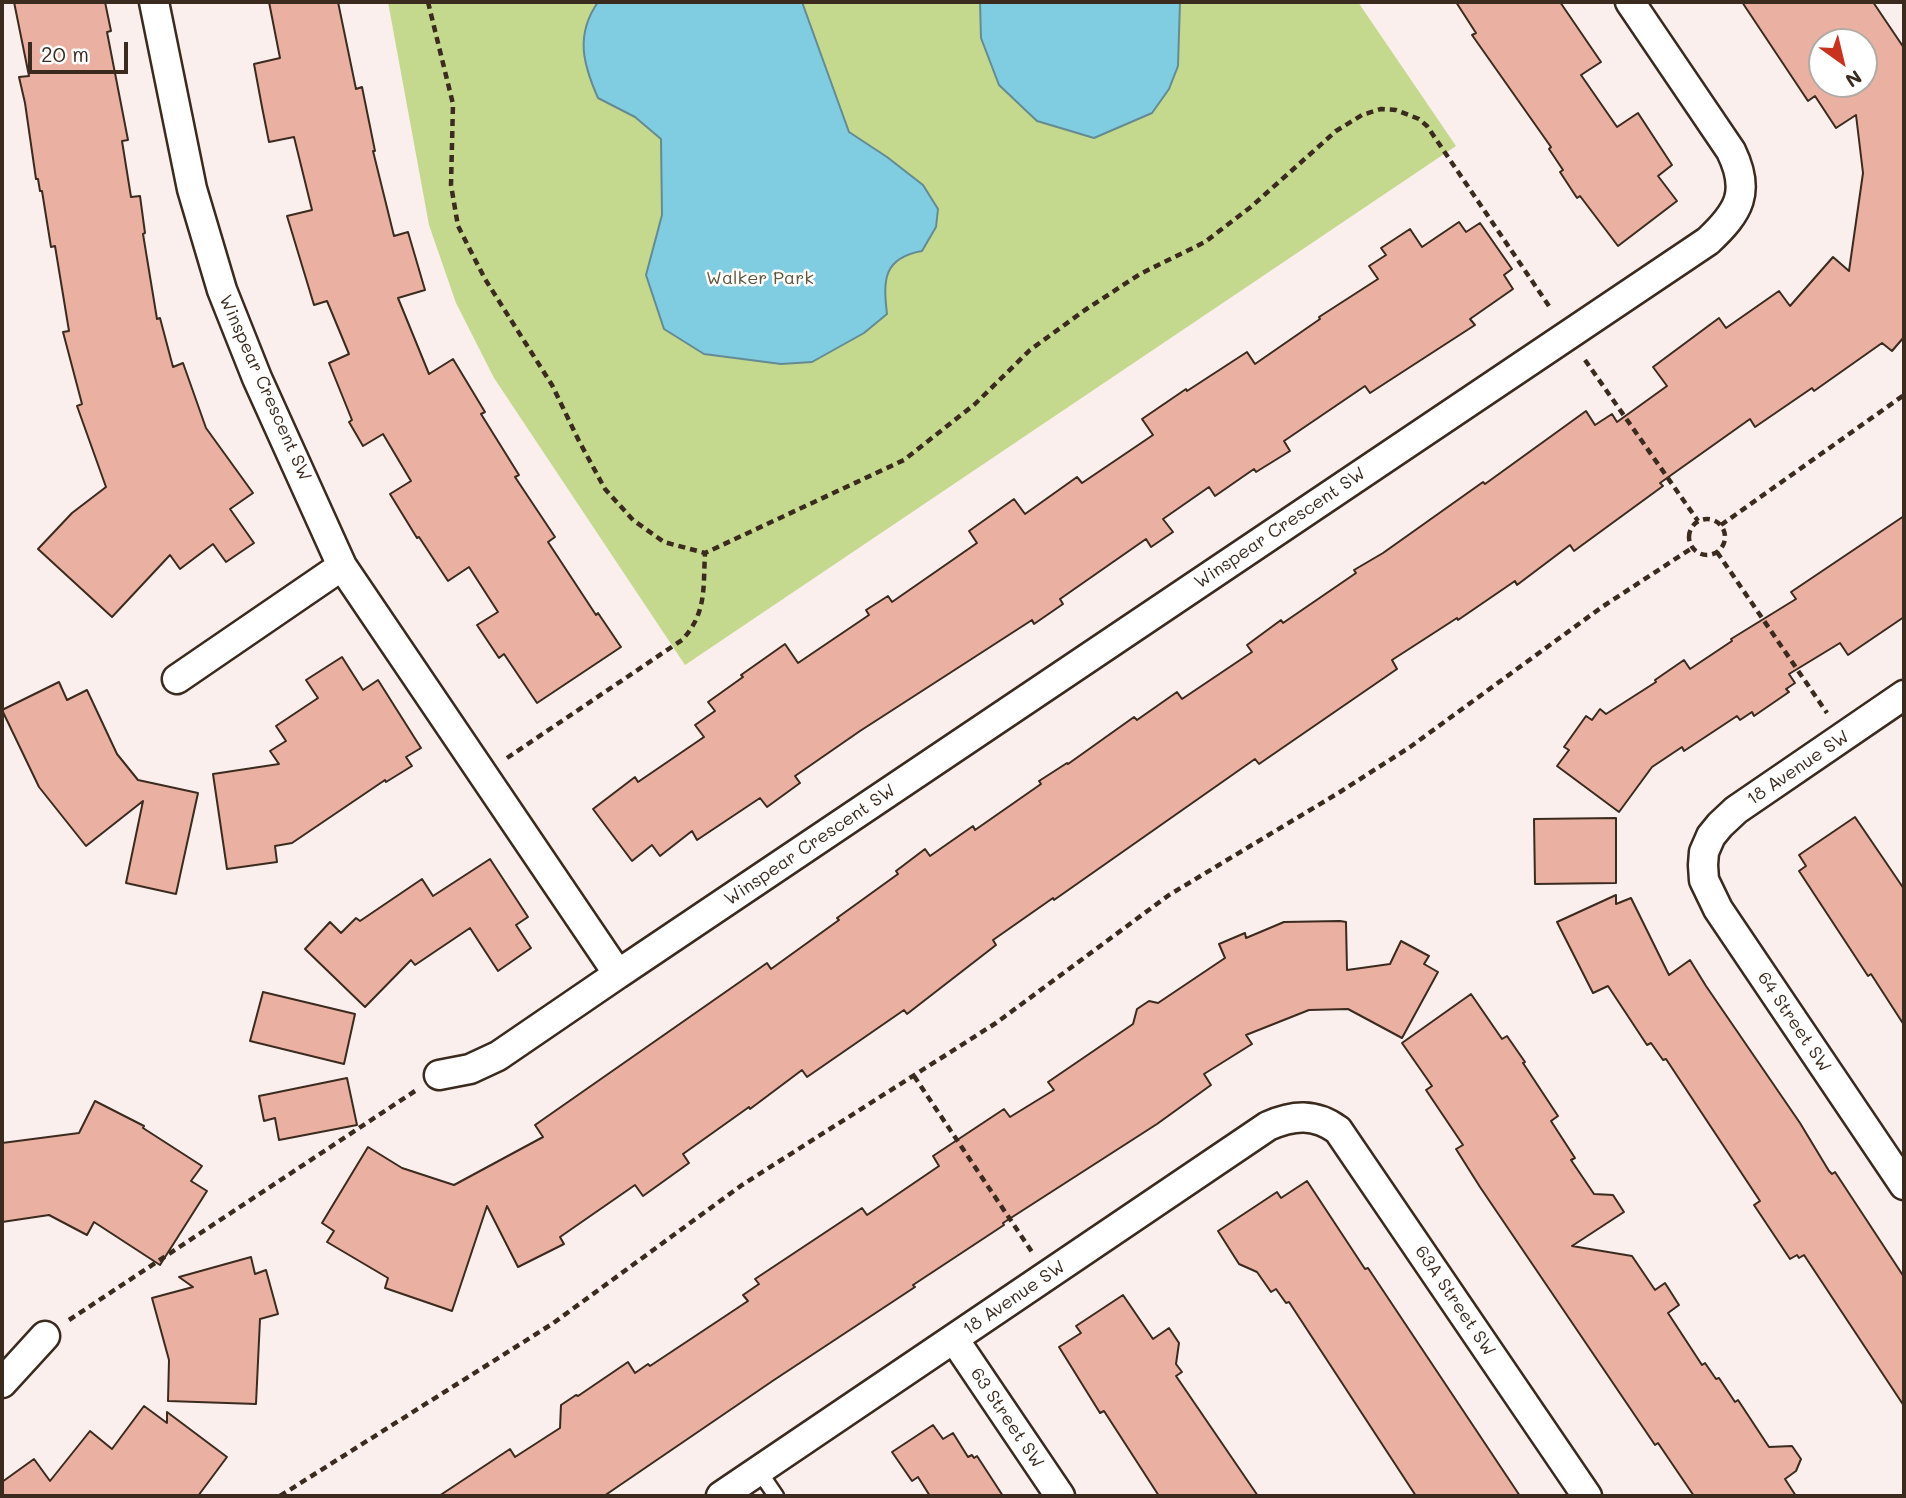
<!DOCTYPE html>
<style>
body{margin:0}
#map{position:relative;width:1906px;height:1498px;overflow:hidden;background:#fbefed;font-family:Mali,sans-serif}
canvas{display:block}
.frame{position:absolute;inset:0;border:4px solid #3b2a1e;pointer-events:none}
.north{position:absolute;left:1808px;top:28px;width:70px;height:70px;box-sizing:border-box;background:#fff;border:2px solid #b1aaa5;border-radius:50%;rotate:146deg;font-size:19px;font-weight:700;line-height:28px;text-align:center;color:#3b2a1e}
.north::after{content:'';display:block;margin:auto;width:24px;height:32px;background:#c8321e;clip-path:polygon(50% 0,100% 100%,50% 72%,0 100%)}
.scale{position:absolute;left:28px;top:42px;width:100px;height:32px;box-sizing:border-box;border:4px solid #3b2a1e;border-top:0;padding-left:9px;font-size:21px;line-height:24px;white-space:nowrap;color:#3b2a1e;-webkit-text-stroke:5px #fff;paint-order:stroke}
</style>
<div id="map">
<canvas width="1906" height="1498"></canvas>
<div class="frame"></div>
<div class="north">N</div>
<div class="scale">20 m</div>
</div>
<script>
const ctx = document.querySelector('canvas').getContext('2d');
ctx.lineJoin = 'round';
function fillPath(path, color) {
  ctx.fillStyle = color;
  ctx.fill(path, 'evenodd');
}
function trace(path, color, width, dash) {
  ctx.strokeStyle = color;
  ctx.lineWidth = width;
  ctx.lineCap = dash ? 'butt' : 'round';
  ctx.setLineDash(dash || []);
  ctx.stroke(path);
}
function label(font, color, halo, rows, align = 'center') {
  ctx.font = font + ' Mali,sans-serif';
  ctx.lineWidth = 5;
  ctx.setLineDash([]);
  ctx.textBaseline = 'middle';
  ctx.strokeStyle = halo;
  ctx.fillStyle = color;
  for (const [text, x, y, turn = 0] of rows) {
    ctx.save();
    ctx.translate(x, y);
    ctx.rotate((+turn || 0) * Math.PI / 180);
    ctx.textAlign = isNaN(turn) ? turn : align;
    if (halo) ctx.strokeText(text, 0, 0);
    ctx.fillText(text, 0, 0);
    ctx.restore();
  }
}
const green = new Path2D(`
 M388 2H1358L1456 146 685 665 494 378 456 303 429 225Z`);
const water = new Path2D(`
 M598 2H802L849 132 887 157 923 185 938 209 936 227 922 251C883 258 883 280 887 314L864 333 812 362 781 364 704 354 664 329 646 275 662 215 661 139 635 117 598 98C583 64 575 35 598 2Z
 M980 2H1180L1178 66 1169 89 1152 113 1094 138 1037 121 999 85 981 38Z`);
const building = new Path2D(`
 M14 2H105L111 31 107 32 128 140 122 141 131 197 140 196 145 233 143 234 157 319 160 318 173 367 183 363 206 428 253 493 230 509 254 543 226 562 213 544 180 569 170 555 112 617 38 549 72 513 106 487 77 406 82 404 63 332 69 331 55 246 51 247 42 191H40L38 179H36L25 103 19 77 29 76Z
 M269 2H338L356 89 362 87 375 151H373L394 236 408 232 425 290 398 298 429 374 453 359 485 412 481 414 519 475 515 477 555 537 548 542 596 615 598 613 621 647 537 703 504 654 499 658 477 625 498 612 469 567 448 581 419 537 417 538 390 494 411 481 383 434 363 446 349 422 352 420 329 363 349 354 327 301 314 305 287 216 312 210 294 137 269 142 262 107 254 64 280 58Z
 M1456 2H1560L1601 62 1581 75 1617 127 1638 113 1672 165 1658 176 1677 201 1618 246 1580 196 1577 198 1560 172 1563 170 1549 149 1551 147 1472 35 1476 33Z
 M1742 2H1873L1904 48V337L1892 351 1882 343 1814 391 1812 388 1755 427 1750 419 1660 483 1663 486 1574 551 1570 545 1517 585 1515 581 1458 620 1457 618 1392 660 1397 669 1259 764 1255 759 1054 900 1053 898 993 940 996 945 907 1014 904 1010 807 1077 802 1070 750 1109 749 1107 683 1154 689 1163 643 1196 635 1185 560 1237 564 1244 518 1267 487 1206 452 1311 385 1288 388 1278 327 1242 334 1231 322 1223 368 1147 402 1168 454 1185 543 1137 535 1125 767 963 771 969 839 920 837 918 898 874 896 871 925 849 930 856 973 826 975 830 1041 784 1039 781 1067 763 1068 764 1134 717 1137 720 1177 692 1182 699 1252 652 1247 645 1281 620 1283 623 1356 573 1354 570 1383 553 1483 482 1485 484 1586 411 1595 425 1612 414 1617 422 1667 386 1653 367 1719 318 1726 328 1779 291 1790 306 1833 257 1849 271 1863 173 1856 115 1836 128 1815 96 1808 101ZM1822 42H1864V84H1822Z
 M1459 222 1466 232 1480 223 1512 269 1504 275 1513 289 1470 319 1475 325 1370 393 1365 386 1284 441 1290 451 1256 472 1254 469 1215 496 1209 487 1163 519 1173 532 1151 547 1146 539 1060 599 1063 604 1034 624 1032 620 860 731 795 776 800 783 767 807 760 798 697 840 692 831 660 856 652 845 632 861 593 809 635 777 638 782 704 737 695 725 715 711 708 702 743 677 741 675 785 644 798 663 869 615 866 610 888 596 892 602 977 543 969 531 1014 499 1025 514 1077 477 1082 483 1153 435 1142 419 1186 389 1187 391 1247 352 1255 364 1320 319 1319 317 1378 279 1369 266 1386 255 1381 248 1410 229 1422 247Z
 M1904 516V617L1848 655 1840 643 1789 674 1795 683 1786 689 1789 692 1754 716 1752 712 1740 720 1737 716 1684 751 1682 747 1652 767 1619 812 1557 766 1569 750 1564 747 1586 716 1592 720 1600 709 1606 714 1656 682 1655 680 1684 660 1690 669 1732 641 1731 639 1796 599 1791 592Z
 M342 657 363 690 378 680 421 748 406 757 412 766 386 782 385 780 292 843 275 846 277 862 227 869 213 774 279 764 270 751 286 741 276 726 318 698 306 680Z
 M59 682 67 700 87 690 117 754 138 780 198 793 176 894 126 883 143 801 86 846 39 787 2 710Z
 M1855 817 1904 889V1025L1871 974 1868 976 1799 871 1806 866 1799 855Z
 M1616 818V883L1535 884 1534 819Z
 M490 859 528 917 516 925 531 948 498 971 470 928 415 965 411 960 365 1007 305 949 330 922 341 933 356 918 360 921 422 879 433 896Z
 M1616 895V904L1631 898 1669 975 1690 960 1706 986 1800 1123 1829 1171 1832 1174 1835 1172 1904 1277V1406L1804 1255 1799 1258 1797 1255 1790 1259 1754 1205 1760 1201 1666 1059 1663 1060 1651 1043 1647 1045 1608 986 1593 993 1557 922Z
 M1340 921 1346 922 1347 970 1390 964 1401 941 1429 956 1424 964 1438 972 1402 1038 1348 1009 1309 1010 1246 1035 1252 1044 1204 1074 1211 1085 1157 1124 1003 1223 1004 1225 913 1285 915 1287 774 1380 604 1496H439L510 1449 515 1457 560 1428 561 1405 576 1395 578 1396 628 1362 635 1373 648 1364 650 1366 748 1301 743 1295 759 1284 755 1279 862 1208 867 1215 939 1166 933 1156 1004 1109 1010 1117 1054 1090 1048 1082 1133 1024 1137 1009 1149 1001 1158 1003 1225 958 1219 944 1245 933 1246 938 1284 922Z
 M263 992 355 1014 344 1064 250 1041Z
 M1471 994 1502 1039 1507 1036 1525 1062 1523 1063 1558 1116 1551 1121 1575 1158 1571 1160 1594 1194 1613 1195 1624 1212 1572 1246 1632 1256 1655 1290 1665 1283 1679 1305 1668 1313 1702 1365 1705 1363 1716 1379 1719 1378 1735 1402 1738 1400 1769 1447 1792 1446 1801 1459 1796 1471 1785 1479 1796 1496H1694L1658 1443 1655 1445 1480 1187 1456 1149 1463 1145 1426 1090 1432 1086 1402 1043Z
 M347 1078 357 1125 279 1140 275 1118 264 1121 259 1096Z
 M95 1101 144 1126 143 1128 202 1166 191 1181 207 1191 160 1265 94 1222 87 1235 49 1215 2 1222V1143L79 1133Z
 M1307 1181 1365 1269 1368 1268 1520 1496H1416L1289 1302 1286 1303 1276 1289 1271 1292 1257 1272 1239 1264 1218 1231 1277 1192 1281 1198Z
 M251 1257 255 1274 266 1270 278 1314 260 1319 256 1404 168 1401 169 1360 152 1298 193 1287 179 1277Z
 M1123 1295 1153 1339 1169 1328 1179 1343 1176 1364 1182 1372 1176 1376 1258 1496H1159L1104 1411 1100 1413 1059 1347 1081 1333 1076 1326Z
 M144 1406 167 1423V1412L227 1457 198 1496H2V1482L34 1459 50 1481 90 1431 112 1449Z
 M933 1425 943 1439 953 1433 968 1457 972 1455 974 1458 977 1456 1003 1496H930L918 1477 912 1481 892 1452Z`);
const path = new Path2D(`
 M428 2 453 104 451 185 458 226 485 279 552 385 579 441 605 489 633 520 664 542 705 553
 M1585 360 1698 521
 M1689 537a18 18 0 1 1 36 0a18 18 0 1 1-36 0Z
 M1721 525 1904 395
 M1717 552 1827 713
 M507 758 682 640C707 613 703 588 705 553L904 460 975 404 1030 350 1085 310 1140 274 1205 242 1252 206 1336 131 1362 115 1381 109 1396 110 1419 119 1427 126 1551 309
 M914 1076 1032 1252
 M69 1320 415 1091
 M280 1496 552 1324 742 1185 996 1023 1169 895 1340 792 1410 747 1602 607 1692 548`);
const lane = new Path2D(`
 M759 1471 776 1496`);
const street = new Path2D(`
 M154 2 192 189 222 290 257 378 342 566 618 974 1708 241C1739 212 1751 192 1731 151L1630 2
 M177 679 342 566
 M1904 695 1736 810 1720 825 1711 836 1704 852 1703 865 1704 880 1718 909 1904 1185
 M439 1075 470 1069 498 1056 618 974
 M954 1339 1060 1496
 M2 1383 45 1336
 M721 1496 1268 1126C1293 1115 1315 1113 1338 1130L1587 1496`);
const parkNames = [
 ["Walker Park",760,278]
];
const streetNames = [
 ["Winspear Crescent SW",265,388,66],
 ["Winspear Crescent SW",1280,528,-34],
 ["18 Avenue SW",1798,768,-34],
 ["Winspear Crescent SW",810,845,-34],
 ["64 Street SW",1794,1022,56],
 ["18 Avenue SW",1014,1298,-34],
 ["63A Street SW",1455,1301,56],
 ["63 Street SW",1007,1418,56]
];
fillPath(green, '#c4d98e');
fillPath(water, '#80cce0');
trace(water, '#648b92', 2);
fillPath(building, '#eab1a3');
trace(building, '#3b2a1e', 2);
trace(lane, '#3b2a1e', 19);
trace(street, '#3b2a1e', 33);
trace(path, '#3b2a1e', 4.5, [7, 5]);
trace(lane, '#fff', 14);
trace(street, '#fff', 28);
label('18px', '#5d563a', '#fff', parkNames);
label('18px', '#3b2a1e', '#fff', streetNames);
</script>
